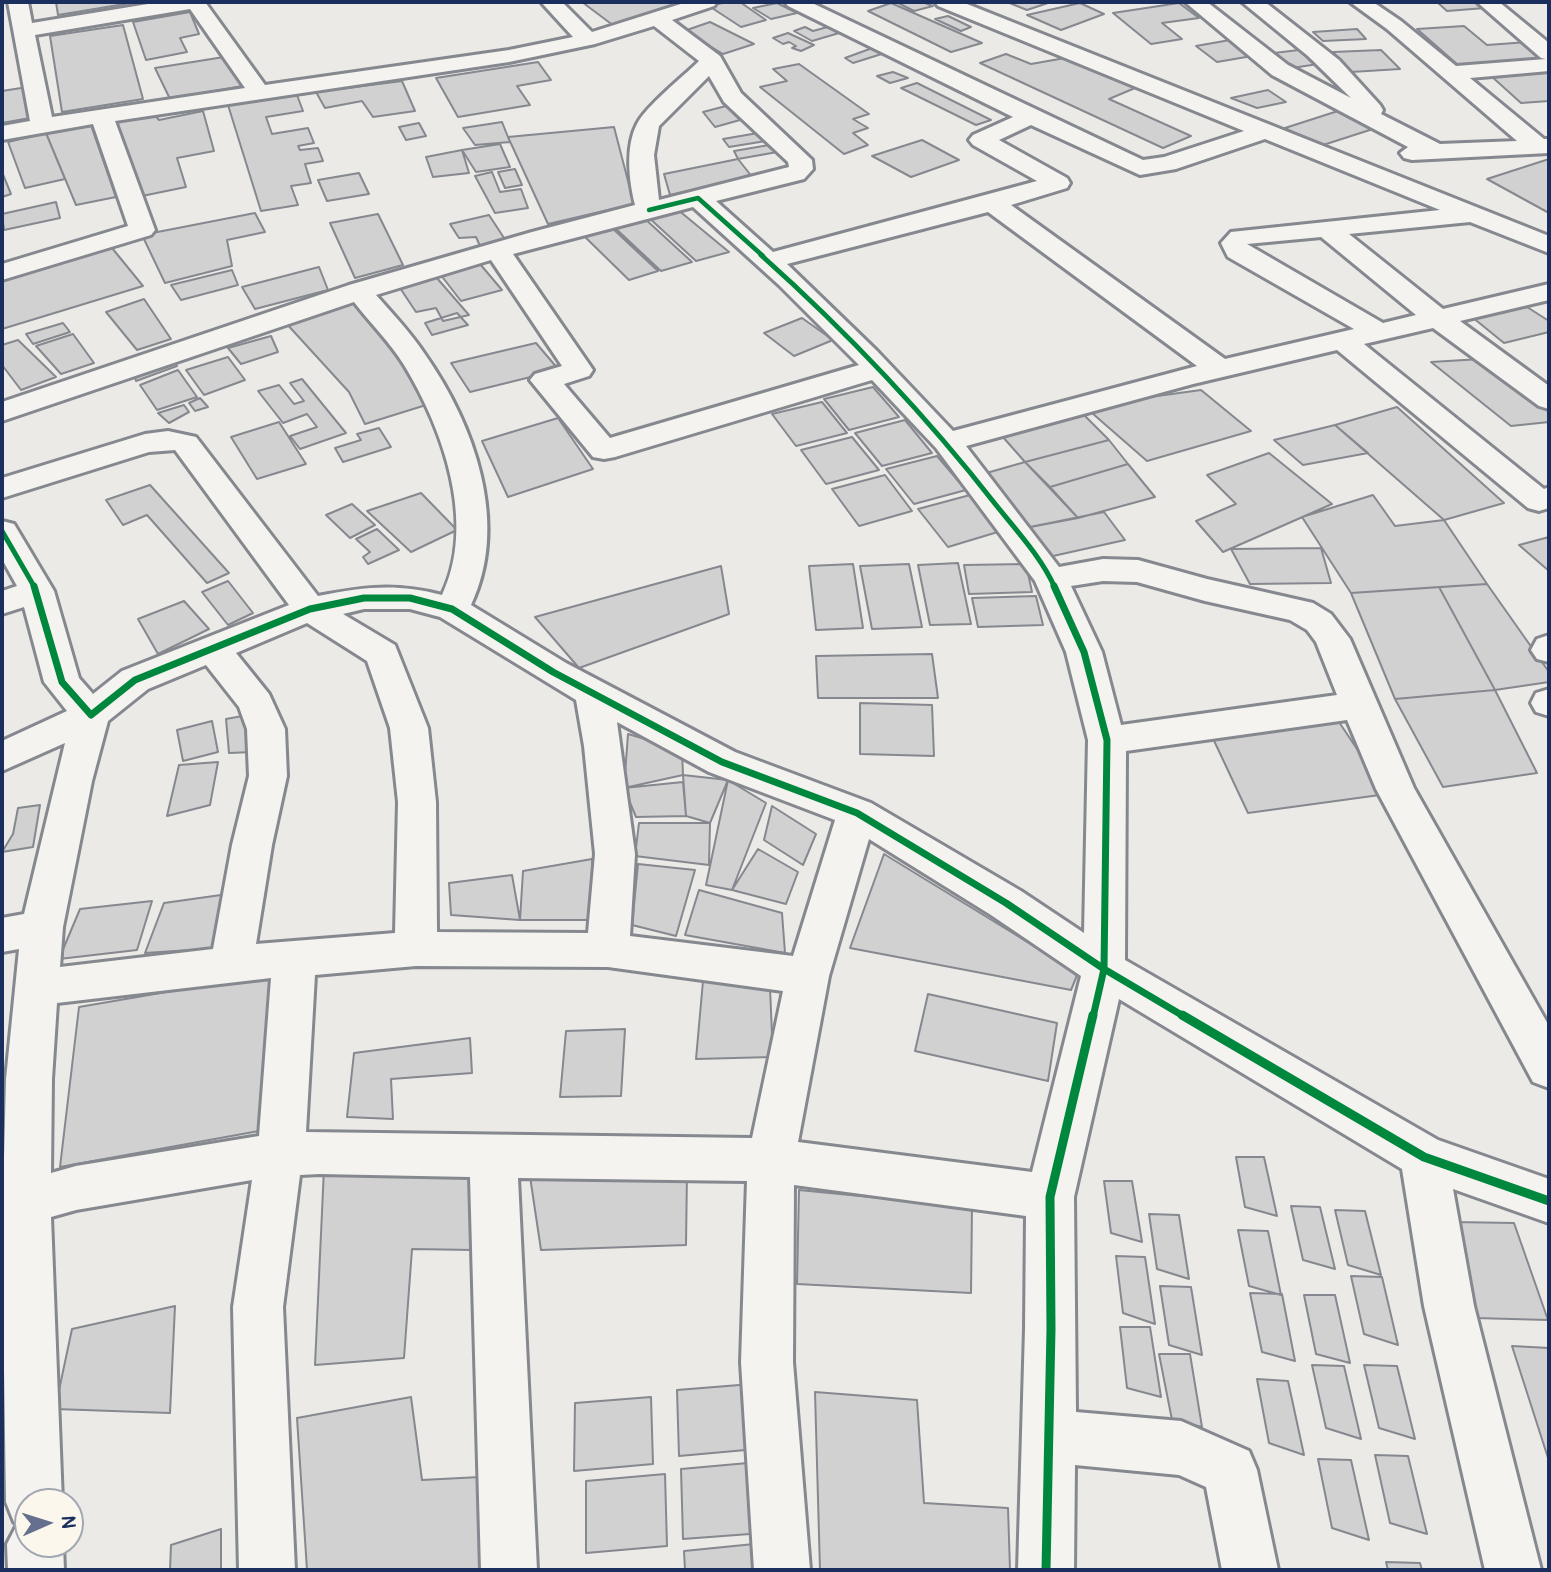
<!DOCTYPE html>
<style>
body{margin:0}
#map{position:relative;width:1551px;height:1572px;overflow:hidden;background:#eceae6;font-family:Pangolin,sans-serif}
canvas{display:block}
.frame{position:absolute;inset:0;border:4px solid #1b2f5e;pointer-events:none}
.north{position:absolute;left:14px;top:1488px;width:70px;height:70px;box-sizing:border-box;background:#fbf7ec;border:2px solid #a1a7b3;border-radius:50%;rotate:87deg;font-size:19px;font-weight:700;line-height:28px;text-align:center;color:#1b2f5e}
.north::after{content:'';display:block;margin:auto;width:24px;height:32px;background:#64708e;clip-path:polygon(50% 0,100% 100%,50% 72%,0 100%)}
</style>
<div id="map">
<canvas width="1551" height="1572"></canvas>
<div class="frame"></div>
<div class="north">N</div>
</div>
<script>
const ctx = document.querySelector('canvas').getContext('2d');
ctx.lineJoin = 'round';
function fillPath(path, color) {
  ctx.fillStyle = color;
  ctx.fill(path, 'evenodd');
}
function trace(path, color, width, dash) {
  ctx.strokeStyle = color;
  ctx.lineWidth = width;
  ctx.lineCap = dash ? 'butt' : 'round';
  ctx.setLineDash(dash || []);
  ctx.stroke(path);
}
const building = new Path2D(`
 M56 2H137L58 15Z
 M582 2H692L614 26Z
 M727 2H740L766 20 741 27 709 6Z
 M896 2H922L933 6 914 11Z
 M1007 2H1051L1027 10Z
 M1437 2H1477L1485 8 1447 11Z
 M777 3 797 13 771 19 753 8Z
 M891 3 982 43 951 52 868 11Z
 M1080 3 1104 14 1061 30 1027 15Z
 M1179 3 1199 18 1162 23 1182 39 1151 44 1113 13Z
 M190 12 199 34 180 38 187 52 146 60 133 22Z
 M948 16 971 27 961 31 935 19Z
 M710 22 754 44 723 54 684 31Z
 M123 25 143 99 62 112 50 36Z
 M835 25 846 31 812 41 794 31 805 27 813 31Z
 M1464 26 1487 45 1528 42 1548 58 1458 65 1417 29Z
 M1357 29 1366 39 1323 41 1313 32Z
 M788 33 814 45 801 51 792 48 796 46 789 42 783 44 773 38Z
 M1230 40 1252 56 1217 62 1196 46Z
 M875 47 888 52 853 63 845 58Z
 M1307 49 1325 63 1292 68 1274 53Z
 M1381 50 1400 69 1351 72 1333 52Z
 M1006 54 1031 64 1065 58 1135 88 1109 99 1191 136 1163 148 980 63Z
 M224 57 243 86 170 99 155 68Z
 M538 62 551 80 517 86 530 105 458 117 436 78Z
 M799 64 869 114 853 119 868 128 853 133 868 145 844 154 760 87 787 81 773 69Z
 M1546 71 1549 74V101L1521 103 1490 75Z
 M893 72 908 78 890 83 877 76Z
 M402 81 415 111 373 117 362 101 325 108 316 92Z
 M917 83 991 120 976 125 901 88Z
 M34 86 41 116 2 123V91Z
 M1268 90 1286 102 1257 108 1231 98Z
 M297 95 303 111 266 117 272 134 308 128 314 143 298 146 300 150 318 148 323 161 305 164 311 183 291 186 298 205 261 211 228 105Z
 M726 106 740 120 715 127 703 112Z
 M1341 110 1376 128 1320 146 1285 128Z
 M203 111 214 151 177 158 186 187 142 196 105 121 152 112 159 120Z
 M502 122 510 142 475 145 463 128Z
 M419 123 426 136 406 140 399 127Z
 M91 125 116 197 76 205 46 133Z
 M614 127 634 204 548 224 508 137Z
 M764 132 772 140 729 147 723 139Z
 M46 133 65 179 25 188 8 142Z
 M922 140 959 160 911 177 872 156Z
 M500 144 510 167 476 172 462 150Z
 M775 144 783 151 738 159 734 151Z
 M462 150 469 173 433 177 426 157Z
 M738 159 753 178 670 195 664 174Z
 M1549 159V213L1487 179Z
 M515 169 522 185 505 188 498 172Z
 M2 172 11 194 2 197Z
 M492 172 500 192 521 189 528 208 495 213 475 176Z
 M359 173 369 194 327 201 318 180Z
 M56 202 60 218 4 230 2 214Z
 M677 209 729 252 696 261 647 216Z
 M255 213 265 232 227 240 232 266 165 283 142 235Z
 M378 214 403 265 355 278 330 223Z
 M489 215 506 241 480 246 476 237 459 238 450 224Z
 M644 218 692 262 661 271 614 227Z
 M611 227 658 271 629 280 583 235Z
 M112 248 143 286 2 329V281Z
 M480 264 502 290 461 301 440 274Z
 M319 267 328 290 255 309 242 287Z
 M232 270 238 285 181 300 171 285Z
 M436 277 469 315 443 321 436 308 416 312 400 288Z
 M144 299 171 339 137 350 106 312Z
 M355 301 414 375 426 405 365 424 349 392 285 322Z
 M1527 307 1549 321V332L1504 343 1472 317Z
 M457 313 468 325 432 335 425 323Z
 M802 318 833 340 794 356 764 333Z
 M63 323 70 332 33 344 26 334Z
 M73 334 94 363 61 374 36 346Z
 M271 336 278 352 241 364 228 348Z
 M18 340 56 377 21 390 2 365V345Z
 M536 343 559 370 470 392 451 363Z
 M228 357 245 380 204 395 186 370Z
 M172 359 177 366 136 381 133 370Z
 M1481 359 1549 412V422L1511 426 1431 362Z
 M178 370 197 397 157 410 140 385Z
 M302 379 346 433 300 449 290 436 317 427 307 414 283 423 258 391 279 385 294 404 304 401 290 383Z
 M873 387 899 417 849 430 824 399Z
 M1201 390 1251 431 1147 461 1084 406Z
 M200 398 208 407 195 411 189 403Z
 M822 402 847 433 796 446 772 414Z
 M184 405 189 412 169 423 158 413Z
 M1397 407 1504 503 1444 520 1335 425Z
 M1083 414 1109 440 1025 462 1002 436Z
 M558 418 593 469 508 497 482 441Z
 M905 420 932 453 882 466 855 433Z
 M279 422 306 464 257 479 231 437Z
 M1335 425 1368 453 1303 465 1274 440Z
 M379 428 391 447 343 462 335 448 361 440 357 434Z
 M852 437 879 470 826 484 801 450Z
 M1109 440 1128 464 1050 487 1025 462Z
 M1269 453 1332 504 1223 552 1196 521 1236 504 1207 475Z
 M937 456 966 490 914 504 886 469Z
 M1025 462 1078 518 1025 528 976 476Z
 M1128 464 1155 497 1078 518 1050 487Z
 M885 475 912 511 859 526 832 489Z
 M150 485 229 573 207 583 147 515 123 525 106 500Z
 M421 493 457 530 411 552 367 511Z
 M970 495 1001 531 948 547 918 509Z
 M1373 495 1395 526 1444 520 1487 584 1351 593 1302 517Z
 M352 504 375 525 350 538 326 515Z
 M1104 512 1125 540 1044 558 1025 528Z
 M377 529 399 550 368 564 363 557 370 552 356 539Z
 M1549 537V571L1519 545Z
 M1321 548 1331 583 1250 584 1231 549Z
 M958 563 971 624 930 625 918 565Z
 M853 564 863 628 816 630 809 566Z
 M909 564 922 627 872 629 860 566Z
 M1026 564 1032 592 969 594 964 565Z
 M721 566 729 614 579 668 535 617Z
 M228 581 253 613 228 625 202 592Z
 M1487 584 1549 672V682L1495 690 1439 587Z
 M1439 587 1495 690 1395 699 1351 593Z
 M1036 596 1043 625 978 627 972 598Z
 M184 601 209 629 158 654 138 619Z
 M932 654 938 698H818L816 656Z
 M1495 690 1537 773 1443 787 1395 699Z
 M860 703 932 705 934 756 860 754Z
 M248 715 253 752 229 753 226 719Z
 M212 721 218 752 183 761 177 730Z
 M1339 722 1387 794 1248 813 1209 730Z
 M628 734 682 750 683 775 624 788Z
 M218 762 210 805 167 816 179 765Z
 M683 775 728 780 710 823 686 816Z
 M728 780 766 803 732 890 706 885Z
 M683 782 686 816 636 817 624 788Z
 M40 805 33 847 2 852 13 834 18 808Z
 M772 806 816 834 803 865 764 840Z
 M639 823H710L709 865 635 856Z
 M758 849 798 872 786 904 732 890Z
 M884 854 1078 973 1071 990 850 948Z
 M592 859 597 920H520L523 871Z
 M638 864 695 870 676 936 632 925Z
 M512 875 520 920 451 915 449 883Z
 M699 890 782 913 785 953 685 935Z
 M228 894 221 948 145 953 164 903Z
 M152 901 137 950 59 959 80 909Z
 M283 972 281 1127 60 1167 79 1007Z
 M703 981 770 988 773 1057 696 1059Z
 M928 994 1057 1023 1048 1081 915 1051Z
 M625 1029 621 1096 560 1097 566 1031Z
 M470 1038 472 1073 391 1079 393 1119 347 1117 354 1053Z
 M1236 1157H1264L1277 1216 1245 1207Z
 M484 1161 474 1250 412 1249 404 1358 315 1365 324 1168Z
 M528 1163 687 1172 686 1245 541 1250Z
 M1104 1181H1132L1142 1242 1111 1233Z
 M799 1190 972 1207 971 1293 797 1284Z
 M1291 1206 1320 1207 1335 1269 1303 1260Z
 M1335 1210 1365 1211 1381 1275 1348 1265Z
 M1149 1214 1179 1215 1189 1279 1157 1269Z
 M1453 1222 1514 1223 1548 1320 1475 1318Z
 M1238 1230 1268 1231 1281 1295 1249 1286Z
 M1116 1256 1145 1257 1155 1324 1123 1313Z
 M1351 1276 1382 1277 1398 1345 1364 1334Z
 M1160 1286 1191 1287 1202 1355 1169 1345Z
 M1250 1293 1282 1294 1295 1361 1262 1352Z
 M1304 1295H1335L1350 1363 1316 1354Z
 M175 1306 170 1413 55 1409 72 1329Z
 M1120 1327H1150L1161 1397 1127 1388Z
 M1512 1346 1549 1348V1461Z
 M1159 1354H1190L1202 1427 1172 1420Z
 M1312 1365 1344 1366 1361 1439 1326 1428Z
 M1364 1365 1397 1366 1415 1439 1379 1428Z
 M1257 1379 1288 1381 1304 1455 1269 1443Z
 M752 1384 757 1449 679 1456 677 1390Z
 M815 1392 917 1400 924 1503 1008 1508 1010 1570H820Z
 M411 1397 422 1480 480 1477 488 1570H307L297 1418Z
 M651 1397 653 1464 574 1471 575 1403Z
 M1375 1455 1408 1456 1427 1534 1390 1523Z
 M1318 1459 1351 1460 1369 1540 1332 1528Z
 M759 1462 763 1533 683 1539 681 1469Z
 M665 1474 667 1546 586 1553V1481Z
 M221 1529V1570H170L171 1545Z
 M764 1543 766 1570H685L684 1551Z
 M1386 1562 1420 1563 1422 1570H1388Z`);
const street = new Path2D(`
 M8 2H28L32 23 160 2H205L265 85 509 50 573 37 541 2H562L592 32 687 2H717L714 6 672 20 720 56 741 93 812 160 813 169 804 179 716 201 773 252 1037 181 973 145 969 140 973 135 1013 117 788 6 785 2H810L1143 160 1164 157 1244 131 938 6 935 2H962L1549 236V253L1470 222 1349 234 1443 309 1549 284V300L1460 321 1549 386V409L1539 406 1433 328 1364 344 1544 489 1549 487V508L1539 511 1528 508 1337 350 1193 384 966 446 1059 567 1103 559 1138 560 1207 579 1313 603 1331 614 1350 639 1414 788 1549 1026V1088L1533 1082 1376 789 1347 720 1126 751 1125 960 1438 1140 1549 1179V1223L1453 1189 1474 1306 1541 1570H1485L1424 1306 1402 1169 1119 999 1074 1197 1076 1412 1181 1421 1249 1451 1257 1470 1278 1570H1222L1206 1487 1179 1475 1075 1465 1074 1570H1018L1025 1329 1026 1216 794 1185 793 1362 810 1570H754L741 1362 747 1181 518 1178 537 1570H481L470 1177 320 1174 300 1175 283 1307 295 1570H239L233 1307 252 1180 76 1210 51 1217 62 1502H28V1544H63L64 1570H8L7 1544 18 1523 14 1522 6 1502 2 1235 6 1079 19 949 2 952V918L24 914 65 743 2 771V741L67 711 44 682 24 607 2 614V591L17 586 2 559V521L14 524 54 591 79 678 93 694 122 671 289 605 175 450 149 452 2 498V478L145 434 168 431 196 437 318 596C364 587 396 583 442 595 477 523 443 429 404 365 390 342 370 323 354 302L2 421V402L349 285 532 232 635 205C629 181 625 147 637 124 645 107 684 76 699 61L654 26 595 44 509 62 115 121 155 230 151 235 2 280V264L128 226 93 124 2 140V126L30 121ZM190 9 245 88 52 117 35 35ZM709 76 724 102 788 162 789 167 659 200 654 155 659 126ZM1031 125 1140 175 1176 169 1265 139 1440 210 1231 232 1221 243 1228 257 1354 329 1225 359 1011 205 1067 188 1070 183 1067 178 999 140ZM693 207 779 285 859 365 610 438 564 384 589 376 593 370 513 254ZM988 212 1197 366 953 431 877 351 787 264ZM1321 237 1416 315 1383 323 1247 244ZM491 260 562 366 535 374 530 380 593 457 604 459 615 457 872 380 936 448 1035 581 1066 652 1088 740 1084 933 1021 891 871 803 735 752 566 663 471 605C510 523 474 424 424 353 410 332 393 314 376 295ZM1103 581 1137 582 1205 601 1290 620 1307 630 1316 642 1337 695 1121 725 1102 652 1071 586ZM364 609H410L440 617 576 700 584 746 595 854 588 933 437 932 436 802 428 728 395 645 343 614ZM307 623 367 661 390 728 398 802 395 933 256 944 272 845 287 776 285 729 269 694 236 653ZM206 665 239 707 247 729 249 776 232 845 213 949 60 967 63 927 92 781 108 721 148 689ZM617 722 709 772 835 820 793 956 630 936 635 854ZM869 839 991 915 1081 976 1032 1172 798 1142 829 976ZM416 966 608 967 783 991 752 1138 306 1132 315 975ZM271 978 259 1136 76 1166 51 1173 52 1079 57 1003Z
 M1185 2H1207L1288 65 1351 98 1308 56 1242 2H1265L1339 60 1380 105 1383 110 1381 114 1440 144 1517 141 1387 29 1350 2H1373L1401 21 1456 66 1546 59 1541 58 1477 2H1499L1549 43V71L1470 78 1544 139H1549V153L1412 160 1404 158 1400 153 1408 147 1272 75Z
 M1549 635V662L1537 659 1531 650 1537 639Z
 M1549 689V716L1536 712 1531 703 1536 693Z`);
const cyclewayFar3 = new Path2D(`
 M649 210 698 198 763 256`);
const cyclewayFar2 = new Path2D(`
 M761 255C846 331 925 414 996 505 1016 530 1042 558 1055 588
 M2 531 35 588`);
const cyclewayFar1 = new Path2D(`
 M34 586 62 682 91 715 135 680 310 609 364 598H410L452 609 553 672 722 762 857 813 1006 903 1104 969 1185 1017
 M1054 586 1084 652 1107 740 1104 969 1093 1017`);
const cycleway = new Path2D(`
 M1182 1015 1424 1157 1549 1201
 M1046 1570 1051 1329 1050 1197 1093 1015`);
fillPath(building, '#d2d1d1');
trace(building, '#85888f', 2);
trace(street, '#85888f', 6);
fillPath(street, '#f4f3ef');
trace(cyclewayFar3, '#00873e', 4.5);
trace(cyclewayFar2, '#00873e', 5);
trace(cyclewayFar1, '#00873e', 7);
trace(cycleway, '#00873e', 9);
</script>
